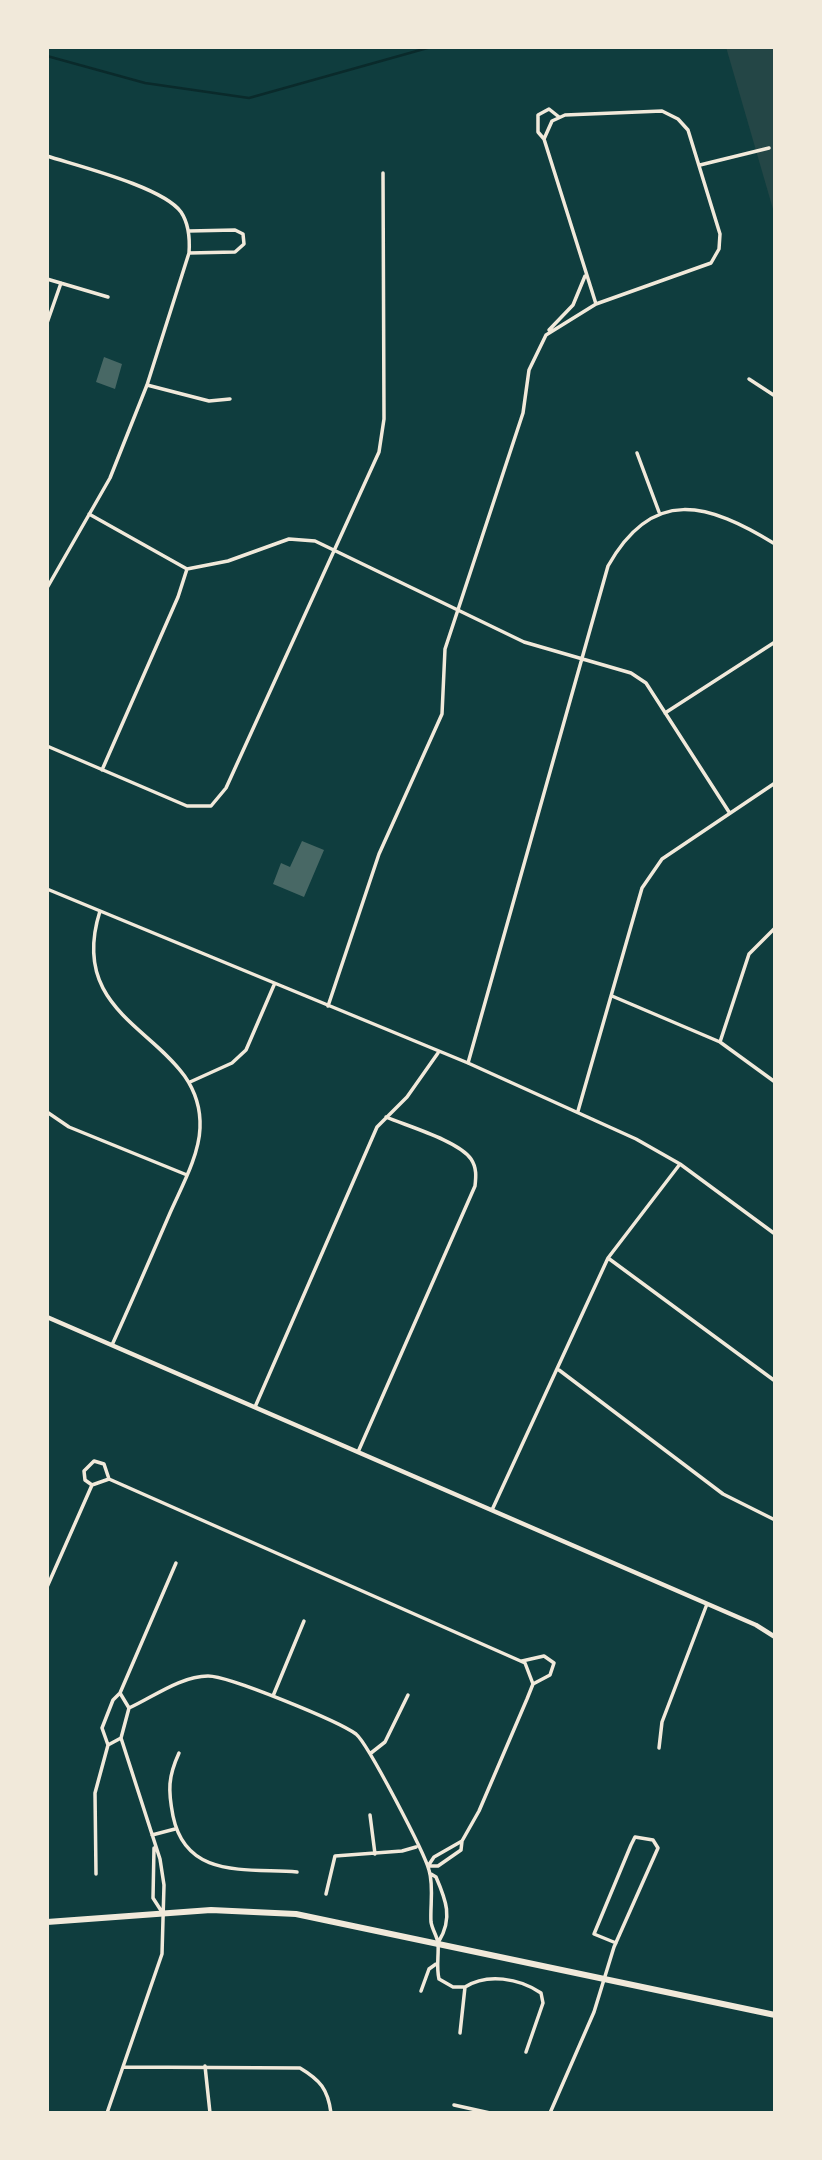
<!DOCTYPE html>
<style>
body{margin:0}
#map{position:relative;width:822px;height:2160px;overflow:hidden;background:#0f3d3e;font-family:"Titillium Web",sans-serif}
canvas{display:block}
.frame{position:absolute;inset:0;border:49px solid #f1e9da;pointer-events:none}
</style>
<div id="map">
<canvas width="822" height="2160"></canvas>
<div class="frame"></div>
</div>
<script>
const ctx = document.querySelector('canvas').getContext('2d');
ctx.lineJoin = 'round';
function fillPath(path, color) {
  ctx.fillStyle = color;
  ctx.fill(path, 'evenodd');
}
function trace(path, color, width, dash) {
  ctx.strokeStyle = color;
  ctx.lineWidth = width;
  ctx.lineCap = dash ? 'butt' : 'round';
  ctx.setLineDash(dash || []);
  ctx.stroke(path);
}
const green = new Path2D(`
 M726 47H775V216Z`);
const stream = new Path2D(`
 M47 56 145 83 249 98 431 47`);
const building = new Path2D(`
 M104 357 122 364 115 389 96 382Z
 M302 841 324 850 304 897 273 884 281 863 290 867Z`);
const minor = new Path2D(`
 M544 139 538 132V115L549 109 559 117
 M47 156C78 166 163 187 181 212 189 224 190 239 189 253L147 385 110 478 47 588
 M700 165 769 148
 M189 231 235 230 243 234 244 244 235 252 189 253
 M47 279 108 297
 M47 323 61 283
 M549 330 573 305 585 276
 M749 379 775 396
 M147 385 209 401 230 399
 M637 453 659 512
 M89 514 187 569 228 561 289 539 315 541 524 642 631 673 646 683 729 812
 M665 713 775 642
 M47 746 187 806H211L226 788 379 452 384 419 383 173
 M102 770 178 597 187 569
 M47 889 468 1063 636 1139 680 1164 775 1234
 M100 911C62 1031 204 1033 200 1128 199 1156 181 1188 170 1213 151 1257 132 1301 112 1345
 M612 996 720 1042 775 1082
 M328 1006 379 854 442 714 445 649 523 413 529 370 546 335 596 304 711 263 719 249 720 234 688 130 678 119 662 111 565 115 552 121 544 139 596 304
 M720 1042 749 954 775 928
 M468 1063 608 566C653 486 708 503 775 544
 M190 1082 232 1063 246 1050 274 985
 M578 1111 642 888 662 859 775 783
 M47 1112 69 1127 187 1175
 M608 1258 775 1381
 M559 1370 723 1494 775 1520
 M255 1407 377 1127 407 1097 438 1053
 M358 1452 475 1186C476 1177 477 1168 471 1159 459 1141 407 1126 386 1117
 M92 1485 85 1480 84 1471 94 1461 104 1464 109 1479
 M492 1510 608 1258 680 1164
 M47 1587 92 1485 109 1479 525 1663 533 1684 527 1699 479 1811 462 1841 461 1850 438 1866H428
 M522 1661 544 1656 554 1663 550 1675 533 1684
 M273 1696 304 1621
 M129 1708C153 1697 181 1676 208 1676 229 1676 338 1721 356 1734 368 1744 424 1852 429 1870 434 1886 430 1906 431 1922 432 1929 437 1936 438 1943 439 1955 436 1966 439 1979L453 1987H465L460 2033
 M108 1745 102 1728 113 1700 120 1693
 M659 1748 662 1722 707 1604
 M179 1753C168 1777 168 1790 173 1816 186 1879 245 1868 297 1872
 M371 1753 385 1742 408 1695
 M370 1815 375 1854
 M152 1835 175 1829
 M154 1848 153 1898 162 1912
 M428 1866 434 1857 462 1841
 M96 1874 95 1793 108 1745 121 1738 129 1708 120 1693 176 1563
 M431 1874 436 1877C446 1900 453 1918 439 1941
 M326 1894 335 1856 402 1851 416 1847
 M465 1987C487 1973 519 1978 541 1993L543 2003 526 2052
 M421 1991 429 1969 436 1964
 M205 2066 210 2113
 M124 2067 300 2068C320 2080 328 2089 331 2113
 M454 2105 490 2113
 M107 2113 162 1954 164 1885 160 1859 121 1738
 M550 2113 594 2012 614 1947 658 1848 653 1840 635 1837 631 1845 594 1934 616 1943`);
const tertiary = new Path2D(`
 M47 1317 756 1625 775 1637`);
const primary = new Path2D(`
 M47 1922 211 1910 296 1914 775 2015`);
fillPath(green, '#244646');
trace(stream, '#0a2a2b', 2.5);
fillPath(building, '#486865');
trace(minor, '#f1e9da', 3.5);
trace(tertiary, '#f1e9da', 4.5);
trace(primary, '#f1e9da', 6);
</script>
